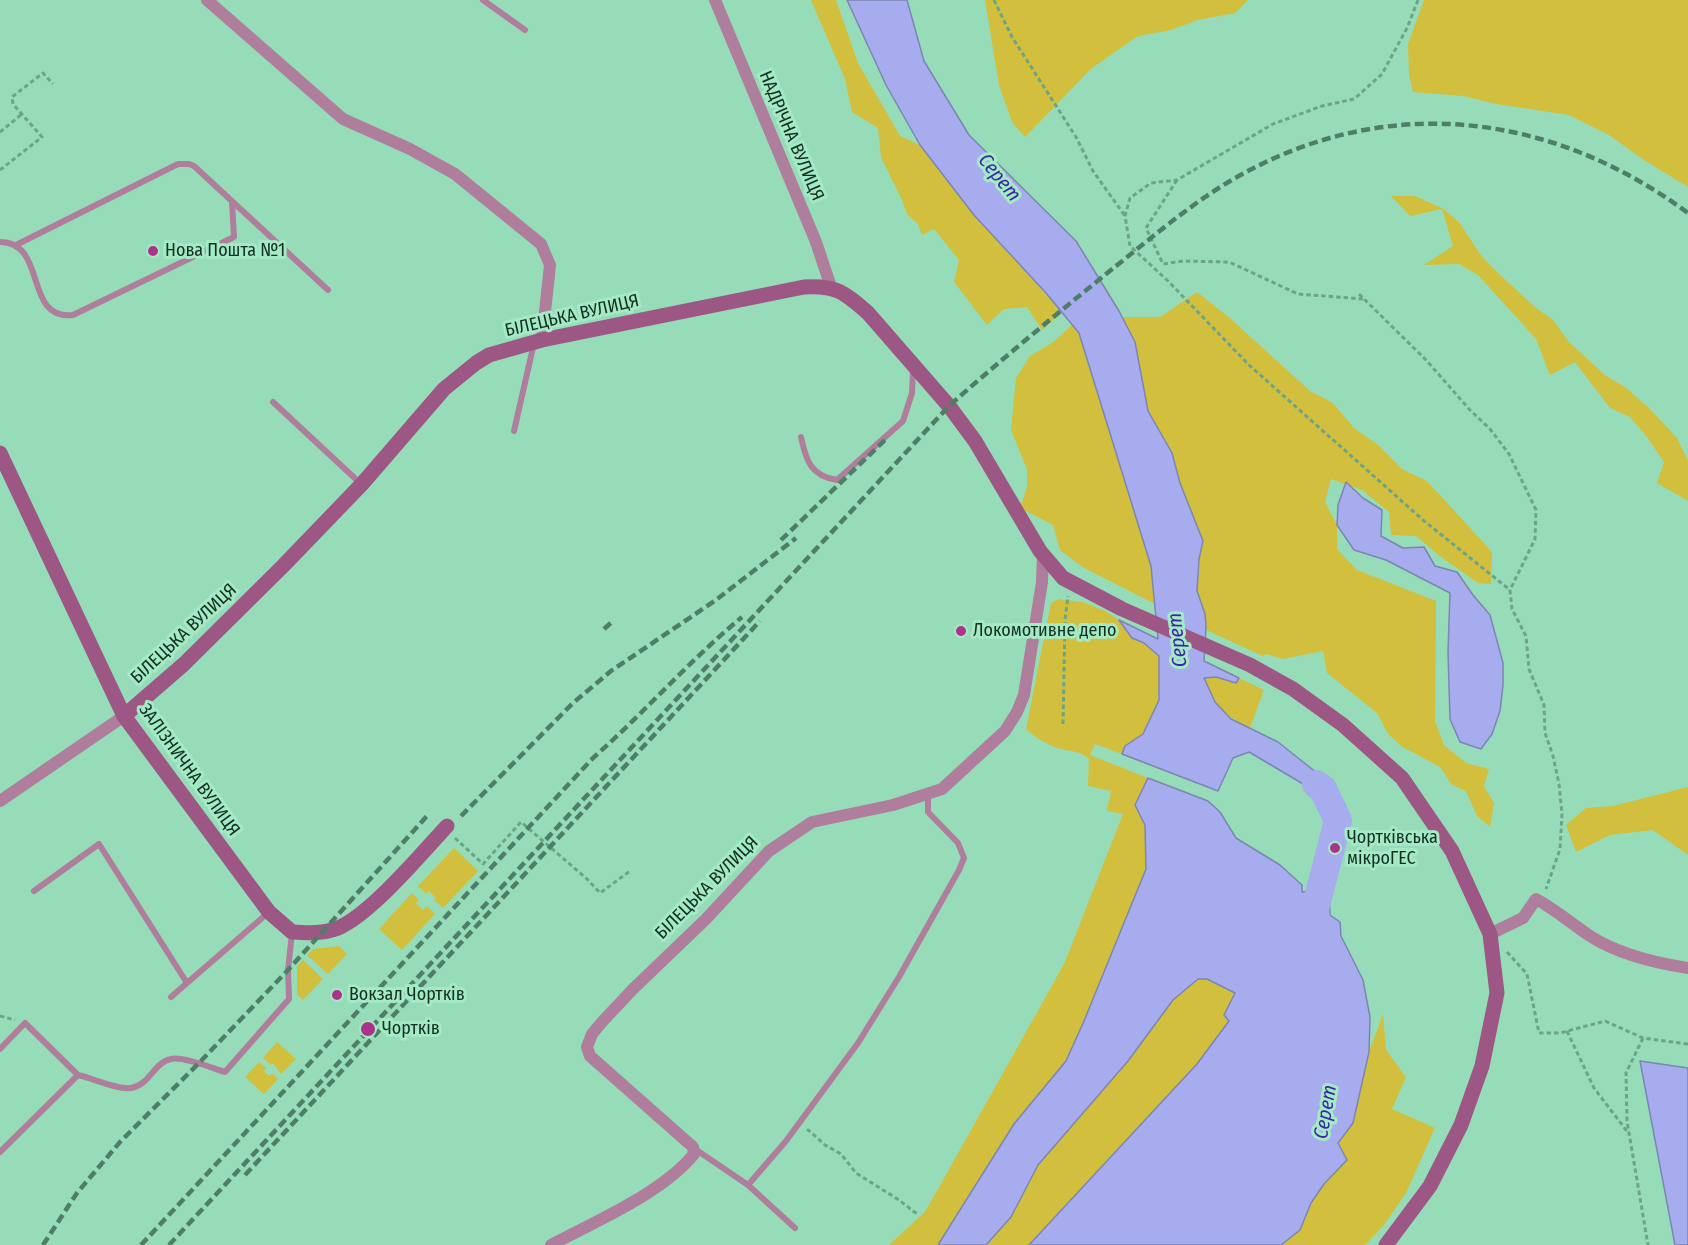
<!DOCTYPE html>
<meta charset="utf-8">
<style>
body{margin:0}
canvas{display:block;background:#97dcb8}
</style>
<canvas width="1688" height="1245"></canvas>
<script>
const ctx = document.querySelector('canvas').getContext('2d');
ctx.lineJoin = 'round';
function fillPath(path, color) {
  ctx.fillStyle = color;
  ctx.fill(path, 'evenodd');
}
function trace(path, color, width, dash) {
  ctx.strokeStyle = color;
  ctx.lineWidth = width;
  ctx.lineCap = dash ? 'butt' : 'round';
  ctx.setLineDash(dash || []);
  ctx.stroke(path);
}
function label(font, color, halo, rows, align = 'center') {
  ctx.font = font + ' "Fira Sans Condensed",sans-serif';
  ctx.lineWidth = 6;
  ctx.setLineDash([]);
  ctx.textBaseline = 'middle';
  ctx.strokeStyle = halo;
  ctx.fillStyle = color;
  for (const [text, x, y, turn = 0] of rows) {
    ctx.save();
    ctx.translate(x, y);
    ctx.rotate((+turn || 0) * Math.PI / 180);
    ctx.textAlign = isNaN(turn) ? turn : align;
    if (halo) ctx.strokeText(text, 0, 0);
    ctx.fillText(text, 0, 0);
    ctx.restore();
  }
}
const green = new Path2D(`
 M811 0H836L858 63 900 136 920 145 974 215 1062 312 1042 330 1027 307 1004 309 987 325 954 282 959 260 934 229 922 235 918 224 907 214 902 200 881 157 878 128 852 112 845 79Z
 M985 0H1248L1235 13 1198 20 1171 30 1138 36 1092 68 1025 137 1012 122 999 85Z
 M1424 0H1688V187L1644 160 1609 135 1569 115 1496 104 1463 96 1413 92 1409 74 1408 44Z
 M1391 196H1415L1442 208 1459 222 1480 254 1496 271 1536 308 1553 320 1569 342 1606 376 1625 387 1650 409 1677 438 1688 461V501L1657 483 1664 462 1647 437 1630 417 1610 408 1575 362 1550 375 1536 339 1478 275 1459 264 1424 265 1453 246 1442 209 1410 216Z
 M1197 292 1231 319 1310 391 1333 403 1354 428 1378 445 1402 469 1427 481 1492 552 1491 584 1478 583 1441 557 1416 536 1391 535 1389 512 1362 490 1331 479 1325 502 1337 525V549L1357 570 1436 601 1435 721 1444 745 1466 763 1489 769 1484 786 1494 803 1490 827 1477 816 1466 791 1452 785 1440 767 1401 746 1388 734 1377 713 1327 673 1323 651 1283 659 1266 654 1263 656 1206 630 1205 614 1197 591 1199 559 1203 541 1180 483 1172 453 1148 411 1141 378 1122 317H1160Z
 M1072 325 1079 333 1151 565 1155 604 1084 568 1060 550 1053 525 1020 508 1027 487V469L1011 430 1016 378 1030 356 1052 343Z
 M1059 599 1083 602 1105 611 1119 620 1132 638 1144 643 1159 656V701L1143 734 1125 746 1122 754 1095 744 1090 755 1148 778 1135 805 1145 825 1146 869 1084 1021 1066 1061 1014 1124 938 1245H889L925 1212 1039 1009 1065 962 1123 814 1107 811 1111 791 1088 786 1089 759C1081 752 1076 752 1066 750 1051 747 1038 740 1026 729L1051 603Z
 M1216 677 1236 683 1239 678 1264 690 1250 728C1222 714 1216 706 1204 678Z
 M1688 787V855L1653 830 1610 835 1576 852 1566 825 1586 808 1613 806Z
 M454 848 478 871 443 908 434 900 436 898 429 891 426 894 418 886Z
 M412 893 419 900 416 903 423 910 427 906 435 914 402 950 379 929Z
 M339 946 347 954 328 974 307 955 313 949Z
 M303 960 323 979 303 1000 297 994V966Z
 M1198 979H1207L1235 993 1229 1021 1197 1064 1029 1245H986L1011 1217 1038 1165 1128 1061 1173 1000Z
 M1383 1014 1386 1050 1406 1077 1392 1109 1435 1128 1406 1193 1384 1225 1365 1245H1281L1299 1230 1311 1203 1324 1184 1346 1161 1338 1143 1353 1123 1369 1052Z
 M277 1042 296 1059 281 1074 273 1063 271 1065 263 1058Z
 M259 1062 266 1068 264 1071 269 1076 272 1073 278 1079 264 1094 245 1077Z`);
const water = new Path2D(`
 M847 0H907L924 61 969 135 1076 241 1119 311 1135 342 1148 411 1172 453 1180 483 1203 541 1199 559 1197 591 1205 614 1206 626 1204 661 1239 678 1236 683 1216 677 1204 678 1215 702 1231 719 1278 742 1322 777 1345 804 1347 812 1345 820 1331 815 1310 788 1249 752 1233 758 1218 791 1122 754 1125 746 1143 734 1159 700V656L1144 643 1132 638 1119 620 1158 639 1151 566 1079 333 1046 293 974 215 920 145 886 85Z
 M1346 482 1363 498 1382 510 1381 536 1403 548 1424 547 1435 566 1457 572 1473 595 1490 615 1503 663V685L1500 711 1492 734 1481 749 1460 742 1450 719 1448 652 1450 593 1386 560 1354 550 1337 525 1338 505Z
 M1148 778 1208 801 1220 812 1236 838 1280 865 1302 885V892L1309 891 1317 882 1329 887 1330 915 1340 922 1341 936 1363 980 1370 1017 1369 1052 1353 1123 1338 1143 1347 1160 1324 1184 1311 1203 1300 1230 1281 1245H1029L1197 1064 1229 1021 1224 1015 1235 993 1207 979H1198L1173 1000 1128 1061 1038 1165 1011 1217 986 1245H938L1014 1124 1066 1061 1084 1021 1146 869 1145 825 1135 805Z
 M1640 1061 1688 1068V1245H1675Z`);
const river = new Path2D(`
 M1316 784 1323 789 1338 821 1315 909 1316 920`);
const path = new Path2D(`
 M994 0 1012 37 1076 137 1093 171 1125 216
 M1418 0 1407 28 1382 74 1354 99 1322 106 1273 124 1177 180 1151 183 1130 198 1125 216 1130 246 1168 281 1249 365 1423 520 1510 590
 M0 132 22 114
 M0 170 42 137 13 104 12 97 43 73 53 84
 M1177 180 1146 228 1163 264 1183 261 1229 262 1298 294 1363 299
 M1359 294 1426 360 1470 410 1490 429 1509 454 1536 510 1535 539 1510 590 1512 609 1526 636 1529 669 1544 705 1545 733 1553 756 1559 784 1562 814 1560 849 1546 889
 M1063 724 1065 620 1068 596
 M455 838 483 864 521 822 587 879 600 893 630 871
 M1507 952 1527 974 1539 1033H1560L1605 1021 1643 1038 1688 1044
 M0 1016 15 1020
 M1567 1031 1594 1088 1629 1134
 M1643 1038 1626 1073 1627 1121 1648 1245
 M807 1129 825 1145 841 1154 856 1173 899 1200 917 1214`);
const lane = new Path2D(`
 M483 0 525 30
 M0 242C48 242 23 321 73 315L234 237 232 202
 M16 245 178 164H189L194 166 328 290
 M273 402 361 484
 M514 431 534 343
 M801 437C806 461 811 476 837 480L903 421 912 393 913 369
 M34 891 99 844 187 983 269 912
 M171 997 187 983
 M0 1049 25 1023 78 1075
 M695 1149 748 1185 795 1228
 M0 1152 78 1075C92 1078 118 1090 131 1088 150 1085 154 1062 171 1059 183 1056 212 1068 225 1072L289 999 288 970 292 933
 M748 1185 786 1141 858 1043 899 977 959 870 964 858 958 843 928 812V794`);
const street = new Path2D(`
 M207 0 343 119 410 149 455 174 541 244 550 265 542 340
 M715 0 816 242 831 287
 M0 801 124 716
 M1490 934 1523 918 1536 899C1556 910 1572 924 1590 936 1618 954 1655 963 1688 968
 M551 1245C594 1222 664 1192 694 1154L693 1147 590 1056 587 1047 592 1034 602 1022 633 989 706 919 769 851 812 822 893 805 942 789 1005 731 1017 712 1024 695 1042 582 1043 554`);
const secondary = new Path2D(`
 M0 453 124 716 269 912 292 932C308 933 323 934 338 928 371 914 422 853 447 826
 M124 716 184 664 283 566 362 484 444 389 476 363 489 355 542 340 804 287C836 285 844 292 868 313L949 406 975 441 1040 551 1063 578 1122 609 1250 665 1293 689 1343 725 1402 778 1452 851 1490 934 1497 993 1482 1066 1461 1125 1430 1186 1386 1245`);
const rail = new Path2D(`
 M781 540 885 440
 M604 629 614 620
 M461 816 573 703 611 671 716 600 796 538
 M245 1175 760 621
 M43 1245 77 1193 120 1142 198 1064 288 970 427 816
 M141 1245 593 758C644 713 689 661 742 617
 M169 1245 949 406C1003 358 1059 312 1116 266 1155 235 1193 202 1237 177 1387 92 1551 112 1688 213`);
const markers = [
 [153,251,6,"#ab348a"],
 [961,631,6,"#ab348a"],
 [1335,848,6,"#ab348a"],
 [337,995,6,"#ab348a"],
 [368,1029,8,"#ab348a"]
];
const streetNames = [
 ["НАДРІЧНА ВУЛИЦЯ",791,136,67],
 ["БІЛЕЦЬКА ВУЛИЦЯ",572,316,-13],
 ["БІЛЕЦЬКА ВУЛИЦЯ",184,634,-43],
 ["ЗАЛІЗНИЧНА ВУЛИЦЯ",189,770,54],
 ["БІЛЕЦЬКА ВУЛИЦЯ",707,888,-45]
];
const poiNames = [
 ["Нова Пошта №1",165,251],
 ["Локомотивне депо",973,631],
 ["Чортківська",1347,838],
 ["мікроГЕС",1347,859],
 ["Вокзал Чортків",349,995],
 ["Чортків",382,1029]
];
const waterNames = [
 ["Серет",999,178,51],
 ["Серет",1178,640,-96],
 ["Серет",1326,1112,-80]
];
fillPath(green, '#d1bf3d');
fillPath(water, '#a7acef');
trace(water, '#7b86b2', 1.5);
trace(river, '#a7acef', 28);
trace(path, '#6ca488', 3, [4.5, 3]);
trace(lane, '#ae7e9c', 6);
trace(street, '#ae7e9c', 12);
trace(secondary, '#9c5785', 15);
trace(rail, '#4f7e66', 4.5, [9, 4.5]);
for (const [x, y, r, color] of markers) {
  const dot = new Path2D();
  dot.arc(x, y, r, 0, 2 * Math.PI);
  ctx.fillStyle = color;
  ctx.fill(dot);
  trace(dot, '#a3eac5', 2);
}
label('18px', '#132f22', '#a3eac5', streetNames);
label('18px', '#132f22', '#a3eac5', poiNames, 'left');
label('italic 20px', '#3c25a5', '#a3eac5', waterNames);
</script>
